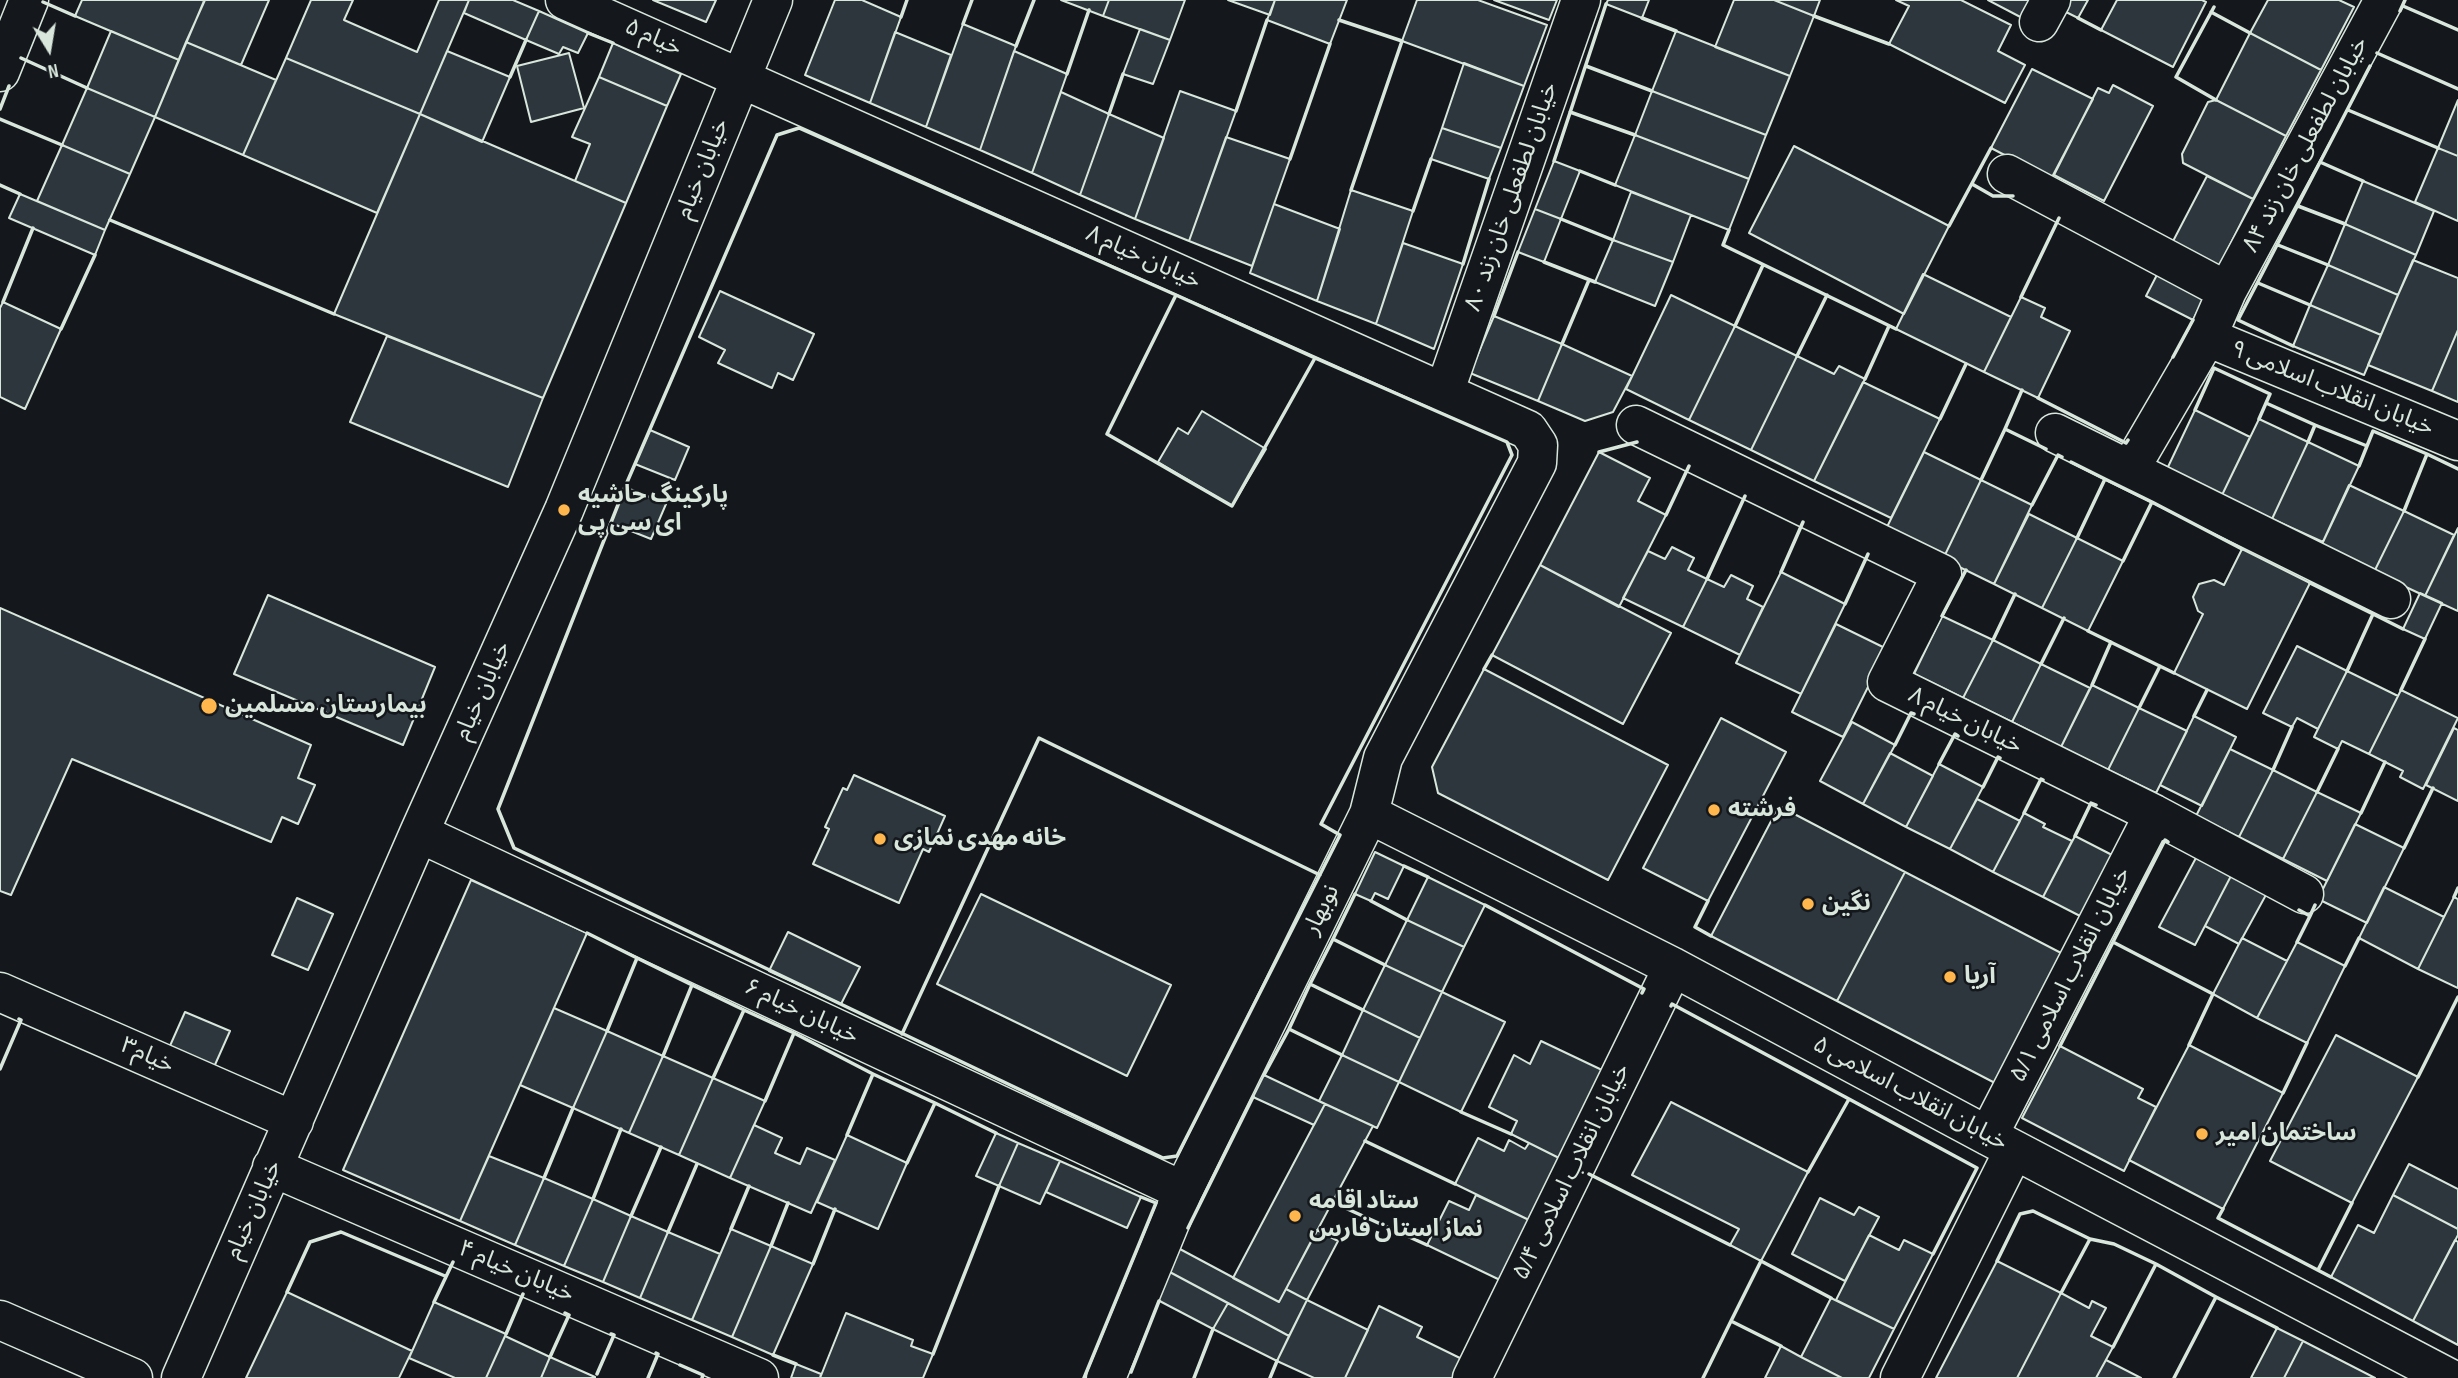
<!DOCTYPE html>
<meta charset="utf-8">
<style>
body{margin:0}
#map{position:relative;width:2458px;height:1378px;overflow:hidden;background:#14181c;font-family:"Sofia Sans Condensed",sans-serif}
canvas{display:block}
.north{position:absolute;left:14px;top:14px;width:70px;height:70px;-webkit-text-stroke:5px #14181c;paint-order:stroke;rotate:169deg;font-size:19px;font-weight:700;line-height:28px;text-align:center;color:#d8e6dc}
.north::after{content:'';display:block;margin:auto;width:24px;height:32px;background:#d8e6dc;clip-path:polygon(50% 0,100% 100%,50% 72%,0 100%)}
</style>
<div id="map">
<canvas width="2458" height="1378"></canvas>
<div class="north">N</div>
</div>
<script>
const ctx = document.querySelector('canvas').getContext('2d');
ctx.lineJoin = 'round';
function fillPath(path, color) {
  ctx.fillStyle = color;
  ctx.fill(path, 'evenodd');
}
function trace(path, color, width, dash) {
  ctx.strokeStyle = color;
  ctx.lineWidth = width;
  ctx.lineCap = dash ? 'butt' : 'round';
  ctx.setLineDash(dash || []);
  ctx.stroke(path);
}
function label(font, color, halo, rows, align = 'center') {
  ctx.font = font + ' "Sofia Sans Condensed","Noto Sans Arabic",sans-serif';
  ctx.lineWidth = 5;
  ctx.setLineDash([]);
  ctx.textBaseline = 'middle';
  ctx.strokeStyle = halo;
  ctx.fillStyle = color;
  for (const [text, x, y, turn = 0] of rows) {
    ctx.save();
    ctx.translate(x, y);
    ctx.rotate((+turn || 0) * Math.PI / 180);
    ctx.textAlign = isNaN(turn) ? turn : align;
    if (halo) ctx.strokeText(text, 0, 0);
    ctx.fillText(text, 0, 0);
    ctx.restore();
  }
}
const building = new Path2D(`
 M82 0H202L204 1 179 60 75 16Z
 M269 0 241 65 186 42 205 0Z
 M311 0H353L344 20 417 52 439 0H469L420 114 286 58Z
 M469 0H513L539 11 526 40 464 13Z
 M653 0H716L706 22Z
 M835 0H862L901 17 870 103 805 75Z
 M1061 0H1109L1103 16Z
 M1109 0H1185L1170 40 1103 16Z
 M1228 0H1275L1270 15Z
 M1275 0H1347L1330 44 1267 20Z
 M1417 0H1478L1547 25 1524 86 1402 41Z
 M1494 0H1557L1549 20Z
 M1608 0H1649L1642 18 1606 4Z
 M1734 0H1774L1814 16 1790 76 1715 47Z
 M1774 0H1820L1814 16Z
 M1896 0H1961L2011 25 1998 51 2025 65 2005 103 1889 44 1909 6Z
 M1988 0H2039L2028 21Z
 M2065 0H2088L2078 18 2060 9Z
 M2117 0H2202L2206 2 2173 67 2101 30Z
 M2268 0H2339L2354 7 2321 70 2250 33Z
 M539 11 588 33 578 53 563 47 559 54 526 40Z
 M963 24 1016 46 980 150 926 127Z
 M1140 29 1170 40 1153 84 1123 74Z
 M111 31 179 60 155 117 87 88Z
 M1676 31 1790 76 1766 135 1652 91Z
 M895 32 951 55 926 127 870 103Z
 M2250 33 2321 70 2286 136 2216 100Z
 M186 42 276 80 243 155 155 117Z
 M613 43 681 74 667 106 599 77Z
 M447 51 510 77 482 142 420 114Z
 M1014 51 1067 74 1032 173 980 150Z
 M569 53 584 108 531 122 517 66Z
 M286 58 420 114 377 213 243 155Z
 M1464 63 1524 86 1501 148 1442 128Z
 M2032 69 2093 99 2051 179 1991 148Z
 M599 77 667 106 626 203 575 181 590 144 572 137Z
 M2113 85 2153 106 2104 201 2054 175 2098 88 2109 93Z
 M87 88 155 117 130 174 62 145Z
 M1180 91 1236 111 1189 241 1135 219Z
 M1652 91 1766 135 1749 179 1635 135Z
 M1061 92 1109 114 1080 195 1032 173Z
 M2216 100 2286 136 2253 199 2183 163 2182 154 2208 102Z
 M2458 100V156L2438 148Z
 M420 114 626 203 543 398 334 314Z
 M1109 114 1164 138 1135 219 1080 195Z
 M1442 128 1501 148 1489 179 1431 159Z
 M1635 135 1749 179 1729 230 1615 185Z
 M1226 137 1290 159 1252 266 1189 241Z
 M62 145 130 174 105 230 37 201Z
 M1794 146 1949 226 1904 314 1749 233Z
 M2438 148 2458 156V221L2415 202Z
 M1554 161 1580 171 1561 219 1535 209Z
 M2207 176 2253 199 2219 267 2171 245Z
 M2363 181 2434 211 2416 255 2345 224Z
 M1351 190 1413 211 1376 324 1317 301Z
 M1631 192 1691 215 1673 262 1613 240Z
 M20 194 105 230 95 255 9 218Z
 M1274 204 1340 229 1317 301 1250 273Z
 M1535 209 1561 219 1544 262 1518 252Z
 M2345 224 2416 255 2398 295 2328 265Z
 M1613 240 1673 262 1655 306 1595 282Z
 M1403 243 1463 264 1434 349 1376 324Z
 M2413 260 2458 278V330L2432 391 2368 365Z
 M2328 265 2398 295 2381 335 2310 305Z
 M2160 269 2207 293 2193 320 2146 296Z
 M1923 274 2011 317 1984 372 1896 329Z
 M720 291 814 334 793 380 778 373 772 388 718 363 725 350 699 337Z
 M1671 295 1735 326 1689 420 1626 389Z
 M2021 297 2045 308 2041 317 2070 331 2038 398 1984 372Z
 M3 302 61 329 25 409 0 397V308Z
 M2310 305 2381 335 2364 375 2293 346Z
 M1494 316 1562 344 1538 401 1470 373Z
 M1735 326 1797 356 1751 450 1689 420Z
 M2458 330V402L2432 391Z
 M387 336 543 398 508 487 350 422Z
 M1562 344 1632 376 1613 412 1585 421 1538 401Z
 M1797 356 1834 374 1839 366 1865 379 1814 481 1751 450Z
 M1863 382 1940 419 1891 518 1814 481Z
 M2195 410 2250 437 2222 495 2167 469Z
 M1202 411 1266 449 1232 506 1158 462 1178 428 1188 434Z
 M2259 419 2308 442 2272 519 2222 495Z
 M650 430 689 447 675 480 635 464Z
 M2308 442 2359 466 2323 542 2272 519Z
 M1599 452 1650 478 1638 501 1666 515 1619 607 1540 565Z
 M1924 452 1981 480 1943 559 1885 531Z
 M1981 480 2032 505 1994 584 1943 559Z
 M2349 485 2404 511 2374 572 2321 546Z
 M625 487 666 504 651 539 611 523Z
 M2404 511 2454 535 2425 596 2374 572Z
 M2029 514 2077 538 2042 608 1994 584Z
 M2458 528V611L2425 596Z
 M2077 538 2123 561 2088 631 2042 608Z
 M1672 547 1694 558 1688 570 1707 579 1683 627 1623 598 1648 551 1665 559Z
 M2242 549 2310 583 2247 709 2174 673 2203 614 2198 611 2193 597 2199 584 2214 580 2224 585Z
 M1540 565 1671 633 1623 724 1492 655Z
 M1781 572 1845 604 1801 694 1736 663Z
 M1731 575 1753 586 1747 599 1763 607 1740 655 1683 627 1707 579 1724 587Z
 M2420 593 2442 603 2425 639 2403 629Z
 M268 595 435 667 403 745 234 674Z
 M0 608 311 745 298 778 315 785 298 824 282 817 271 842 72 759 11 895 0 891Z
 M1942 616 1993 640 1963 698 1914 674Z
 M1836 624 1887 649 1843 737 1792 712Z
 M1993 640 2041 664 2012 722 1963 698Z
 M2297 646 2347 671 2318 729 2297 718 2292 727 2263 713Z
 M2041 664 2090 688 2061 747 2012 722Z
 M1484 669 1668 765 1608 880 1438 793 1432 767Z
 M2347 671 2398 696 2369 754 2342 741 2338 749 2314 737Z
 M2092 685 2139 708 2108 770 2061 747Z
 M2401 690 2458 718 2423 789 2400 777 2403 771 2369 754Z
 M2139 708 2187 731 2156 793 2108 770Z
 M2194 716 2236 737 2202 806 2160 785Z
 M1721 718 1786 752 1708 901 1643 868Z
 M1852 722 1895 745 1863 804 1820 781Z
 M2454 728 2458 730V801L2426 785Z
 M2230 749 2273 770 2239 837 2196 816Z
 M1890 753 1933 776 1906 827 1863 804Z
 M1939 764 1983 787 1950 849 1906 827Z
 M2273 770 2317 792 2283 859 2239 837Z
 M854 775 945 816 929 852 923 849 899 903 813 864 829 829 825 827 843 788 847 790Z
 M2317 792 2361 813 2327 881 2283 859Z
 M1977 799 2020 821 1993 872 1950 849Z
 M1779 806 1905 872 1837 1001 1711 936Z
 M2024 813 2045 824 2043 827 2072 841 2043 897 1993 872Z
 M2355 824 2404 848 2367 923 2318 899Z
 M2075 836 2114 856 2082 917 2043 897Z
 M1375 852 1404 866 1388 899 1375 893 1371 901 1355 894Z
 M2197 856 2232 874 2195 945 2159 927Z
 M1905 872 2063 954 1995 1083 1837 1001Z
 M2232 874 2267 893 2239 944 2205 926Z
 M1428 877 1485 905 1464 947 1407 920Z
 M471 880 587 933 460 1221 343 1170Z
 M2384 887 2444 917 2418 969 2359 938Z
 M981 894 1171 985 1127 1076 937 984Z
 M2454 897 2458 899V988L2418 969Z
 M297 898 333 914 308 970 272 955Z
 M1407 920 1464 947 1442 992 1385 965Z
 M788 932 860 967 841 1004 769 971Z
 M2242 938 2287 961 2257 1018 2213 994Z
 M2297 942 2345 966 2307 1043 2257 1018Z
 M1385 965 1442 992 1420 1038 1363 1010Z
 M1442 992 1505 1022 1461 1112 1399 1082Z
 M554 1008 607 1031 573 1108 520 1085Z
 M1363 1010 1420 1038 1399 1082 1342 1055Z
 M185 1012 230 1031 214 1067 169 1048Z
 M607 1031 663 1056 629 1133 573 1108Z
 M2336 1035 2418 1077 2352 1203 2270 1161Z
 M1541 1041 1602 1070 1559 1158 1511 1134 1517 1121 1489 1107 1514 1055 1530 1064Z
 M2189 1045 2283 1093 2223 1209 2129 1160Z
 M2060 1046 2143 1089 2138 1098 2156 1107 2124 1171 2022 1118Z
 M1342 1055 1399 1082 1377 1128 1319 1101Z
 M663 1056 713 1078 679 1155 629 1133Z
 M1264 1075 1325 1104 1314 1125 1253 1097Z
 M713 1078 765 1101 730 1178 679 1155Z
 M1671 1102 1808 1172 1761 1261 1730 1245 1739 1229 1632 1175Z
 M1325 1104 1373 1126 1279 1302 1233 1278Z
 M754 1125 782 1138 775 1153 800 1164 807 1148 835 1160 811 1213 730 1178Z
 M996 1133 1018 1143 999 1186 976 1176Z
 M847 1135 907 1163 878 1229 817 1202Z
 M1478 1138 1504 1151 1509 1140 1525 1149 1529 1143 1559 1158 1529 1220 1455 1184Z
 M1018 1143 1060 1161 1040 1204 999 1186Z
 M489 1156 544 1178 515 1245 460 1221Z
 M1060 1161 1141 1197 1127 1228 1046 1192Z
 M2409 1164 2458 1189V1229L2393 1195Z
 M544 1178 593 1199 564 1266 515 1245Z
 M1476 1195 1529 1220 1500 1280 1427 1245 1449 1201 1469 1210Z
 M2393 1195 2458 1229V1235L2413 1321 2331 1277 2358 1225 2374 1233Z
 M1820 1198 1854 1215 1859 1207 1879 1217 1845 1281 1792 1254Z
 M593 1199 631 1216 603 1282 564 1266Z
 M631 1216 668 1232 640 1298 603 1282Z
 M731 1229 771 1246 732 1337 692 1320Z
 M1317 1230 1338 1241 1307 1300 1286 1289Z
 M668 1232 720 1254 692 1320 640 1298Z
 M1869 1235 1899 1250 1904 1240 1933 1254 1894 1329 1836 1300Z
 M2455 1240 2458 1242V1345L2413 1321Z
 M771 1246 813 1264 773 1355 732 1337Z
 M1178 1248 1279 1302 1286 1289 1307 1300 1289 1336 1166 1270Z
 M1997 1261 2061 1293 2017 1378H1936Z
 M1166 1270 1228 1303 1213 1329 1152 1297Z
 M287 1292 412 1351 399 1378H246Z
 M2061 1293 2089 1308 2092 1301 2106 1308 2091 1336 2113 1347 2096 1378H2017Z
 M1831 1298 1894 1329 1869 1378H1842L1801 1357Z
 M1307 1300 1368 1330 1345 1378H1314L1277 1361Z
 M434 1302 506 1334 486 1378H455L409 1358Z
 M1228 1303 1289 1336 1277 1361 1213 1329Z
 M1379 1306 1422 1327 1417 1337 1464 1360 1456 1378H1345Z
 M846 1313 913 1340 911 1346 933 1354 923 1378H820Z
 M2277 1328 2303 1341 2284 1378H2251Z
 M505 1336 550 1357 541 1378H486Z
 M2303 1341 2375 1378H2284Z
 M1781 1346 1801 1357 1842 1378H1765Z
 M550 1357 595 1377V1378H541Z
 M2106 1360 2141 1378H2096Z
 M796 1364 821 1374 820 1378H791Z`);
const minor = new Path2D(`
 M565 0 1528 430 1538 445 1537 463 1383 758 1369 814 1183 1191 1106 1378
 M2039 22 2051 0
 M0 72 29 0
 M2007 174 2227 291
 M2207 337 2458 441
 M1444 393 1581 0
 M1636 425 1942 574 1887 682 2154 814 2304 894
 M2055 433 2391 599
 M2130 469 2207 337 2227 291 2384 0
 M1369 814 1673 967 1988 1136 2449 1378
 M419 833 1183 1191
 M0 992 294 1121
 M1988 1136 2154 814
 M272 1167 759 1378
 M0 1320 133 1378
 M181 1378 419 833 564 510 773 0
 M1472 1378 1673 967
 M1900 1378 2014 1150`);
const wall = new Path2D(`
 M43 2 75 16
 M2403 6 2458 30
 M2214 7 2176 77 2216 100
 M2400 11 2405 0
 M2211 12 2250 33
 M1814 16 1889 44
 M901 17 907 0
 M1642 18 1676 31
 M2078 18 2101 30
 M1339 20 1402 41 1351 190
 M963 24 972 0
 M588 33 613 43
 M1016 46 1034 0
 M2377 53 2458 89
 M21 58 87 88
 M1586 66 1652 91
 M1067 74 1089 10
 M510 77 526 40
 M0 109 9 86
 M2348 110 2438 148
 M1236 111 1267 20
 M1570 112 1635 135
 M1109 114 1123 74
 M0 119 62 145
 M799 128 1176 295 1107 434 1232 506 1315 358 1507 442 1512 455 1321 824 1340 835 1177 1156 1163 1158 514 848 498 809 625 487 777 135Z
 M1290 159 1330 44
 M1554 161 1606 4
 M2320 162 2363 181
 M1580 171 1615 185
 M1972 184 1993 196H2013
 M0 185 20 194
 M2298 206 2345 224
 M1413 211 1431 159
 M1561 219 1613 240
 M110 220 334 314
 M1949 226 1991 148
 M1729 230 1723 245 1896 329
 M2278 245 2328 265
 M1544 262 1595 282
 M1463 264 1489 179
 M2258 283 2310 305
 M1176 295 1315 358
 M2021 297 2059 218
 M3 302 33 228
 M1494 316 1518 252
 M1735 326 1763 265
 M61 329 95 255
 M1562 344 1589 280
 M2293 346 2238 320 2370 66
 M1797 356 1827 295
 M2173 357 2193 320
 M1865 379 1889 326
 M2038 398 2126 443 2128 440
 M2195 410 2214 368 2270 394 2266 403
 M1940 419 1966 364
 M2259 419 2266 403 2315 425
 M2005 429 2022 390
 M2308 442 2315 425 2367 446
 M1599 452 1637 442
 M2071 462 2105 479
 M2359 466 2373 431 2427 454
 M1981 480 2005 429 2046 449
 M2032 505 2058 455 2062 457
 M2404 511 2427 454 2458 469
 M1666 515 1689 466
 M2077 538 2105 479 2152 502
 M2123 561 2152 502 2242 549
 M1781 572 1803 522
 M1707 579 1745 496
 M2310 583 2373 614
 M1845 604 1868 554
 M1942 616 1966 570
 M2088 631 2174 673
 M1993 640 2015 594
 M2041 664 2064 618
 M1484 669 1492 655
 M2347 671 2373 614 2403 629
 M2092 685 2111 642
 M2401 690 2425 639
 M2139 708 2160 666
 M2194 716 2207 690
 M1895 745 1911 713 1914 714
 M1939 764 1955 734 1958 736
 M2273 770 2292 727
 M1983 787 1998 757 2000 758
 M2317 792 2338 749
 M2024 813 2041 779 2043 780
 M2361 813 2385 762
 M2075 836 2091 803 2096 805
 M2404 848 2433 788
 M1404 866 1428 877
 M1355 894 1333 939 1385 965
 M2454 897 2458 888
 M1371 901 1407 920
 M1708 901 1695 927 1711 936
 M1485 905 1644 989 1642 993
 M2299 910 2310 916 2315 905
 M587 933 637 958
 M1333 939 1310 984 1363 1010
 M2113 942 2165 840 2168 842
 M2297 942 2310 916
 M2345 966 2359 938
 M1310 984 1289 1029 1342 1055
 M1671 1006 1672 1004 1849 1099
 M607 1031 637 958 692 985
 M902 1034 1039 738 1320 875
 M2060 1046 2113 942 2213 994 2189 1045
 M663 1056 692 985 744 1010
 M0 1069 21 1020 19 1019
 M1264 1075 1289 1029
 M2418 1077 2458 997
 M713 1078 744 1010 794 1033
 M2283 1093 2307 1043
 M765 1101 794 1033 873 1074
 M1461 1112 1511 1134
 M847 1135 873 1074 935 1103
 M1365 1141 1455 1184
 M907 1163 935 1103 996 1133
 M1808 1172 1849 1099 1977 1168 1933 1254
 M1589 1174 1730 1245
 M544 1178 573 1108
 M593 1199 621 1129
 M1332 1202 1427 1245
 M2223 1209 2218 1218 2331 1277
 M631 1216 661 1147
 M1188 1228 1253 1097
 M731 1229 749 1186
 M668 1232 697 1164
 M771 1246 788 1203
 M1997 1261 2020 1214 2033 1211 2090 1239
 M813 1264 835 1209
 M2318 1270 2352 1203
 M287 1292 310 1242 341 1232 445 1276
 M2061 1293 2090 1239 2114 1244 2156 1264
 M434 1302 453 1262
 M506 1334 523 1294
 M1781 1346 1731 1321 1761 1261 1831 1298
 M2113 1347 2156 1264 2216 1297
 M933 1354 999 1186
 M773 1355 796 1364
 M550 1357 569 1315 565 1313
 M680 1365 703 1375 702 1378
 M1131 1372 1159 1301
 M597 1374 614 1335 611 1334
 M648 1378 658 1354 656 1353
 M1084 1378 1156 1203 1141 1197
 M1194 1378 1213 1329
 M1270 1378 1277 1361
 M1703 1378 1731 1321
 M2174 1378 2216 1297 2277 1328`);
const markers = [
 [564,510,7,"#ffb74d"],
 [209,706,9,"#ffb74d"],
 [1714,810,7,"#ffb74d"],
 [880,839,7,"#ffb74d"],
 [1808,904,7,"#ffb74d"],
 [1950,977,7,"#ffb74d"],
 [2202,1134,7,"#ffb74d"],
 [1295,1216,7,"#ffb74d"]
];
const streetNames = [
 ["۵ خیام",653,38,24],
 ["خیابان لطفعلی خان زند ۸۴",2306,145,-62],
 ["خیابان خیام",703,169,-68],
 ["خیابان لطفعلی خان زند ۸۰",1512,197,-71],
 ["خیابان خیام ۸",1143,258,24],
 ["خیابان انقلاب اسلامی ۹",2332,389,22],
 ["خیابان خیام",483,691,-66],
 ["خیابان خیام ۸",1965,721,26],
 ["نوبهار",1322,910,-64],
 ["خیابان انقلاب اسلامی ۵/۱",2071,975,-63],
 ["خیابان خیام ۶",801,1012,25],
 ["خیام۳",147,1056,24],
 ["خیابان انقلاب اسلامی ۵",1910,1094,28],
 ["خیابان انقلاب اسلامی ۵/۴",1572,1172,-64],
 ["خیابان خیام",254,1210,-66],
 ["خیابان خیام ۴",516,1272,23]
];
const poiNames = [
 ["پارکینگ حاشیه",578,496],
 ["ای سی پی",578,524],
 ["بیمارستان مسلمین",225,706],
 ["فرشته",1728,810],
 ["خانه مهدی نمازی",894,839],
 ["نگین",1822,904],
 ["آریا",1964,977],
 ["ساختمان امیر",2216,1134],
 ["ستاد اقامه",1309,1202],
 ["نماز استان فارس",1309,1230]
];
fillPath(building, '#2c363c');
trace(building, '#d8e6dc', 2);
trace(minor, '#d8e6dc', 41);
trace(minor, '#14181c', 38);
trace(wall, '#d8e6dc', 3.5);
for (const [x, y, r, color] of markers) {
  const dot = new Path2D();
  dot.arc(x, y, r, 0, 2 * Math.PI);
  ctx.fillStyle = color;
  ctx.fill(dot);
  trace(dot, '#14181c', 2.5);
}
label('24px', '#d8e6dc', '#14181c', streetNames);
label('bold 24px', '#d8e6dc', '#14181c', poiNames, 'left');
</script>
